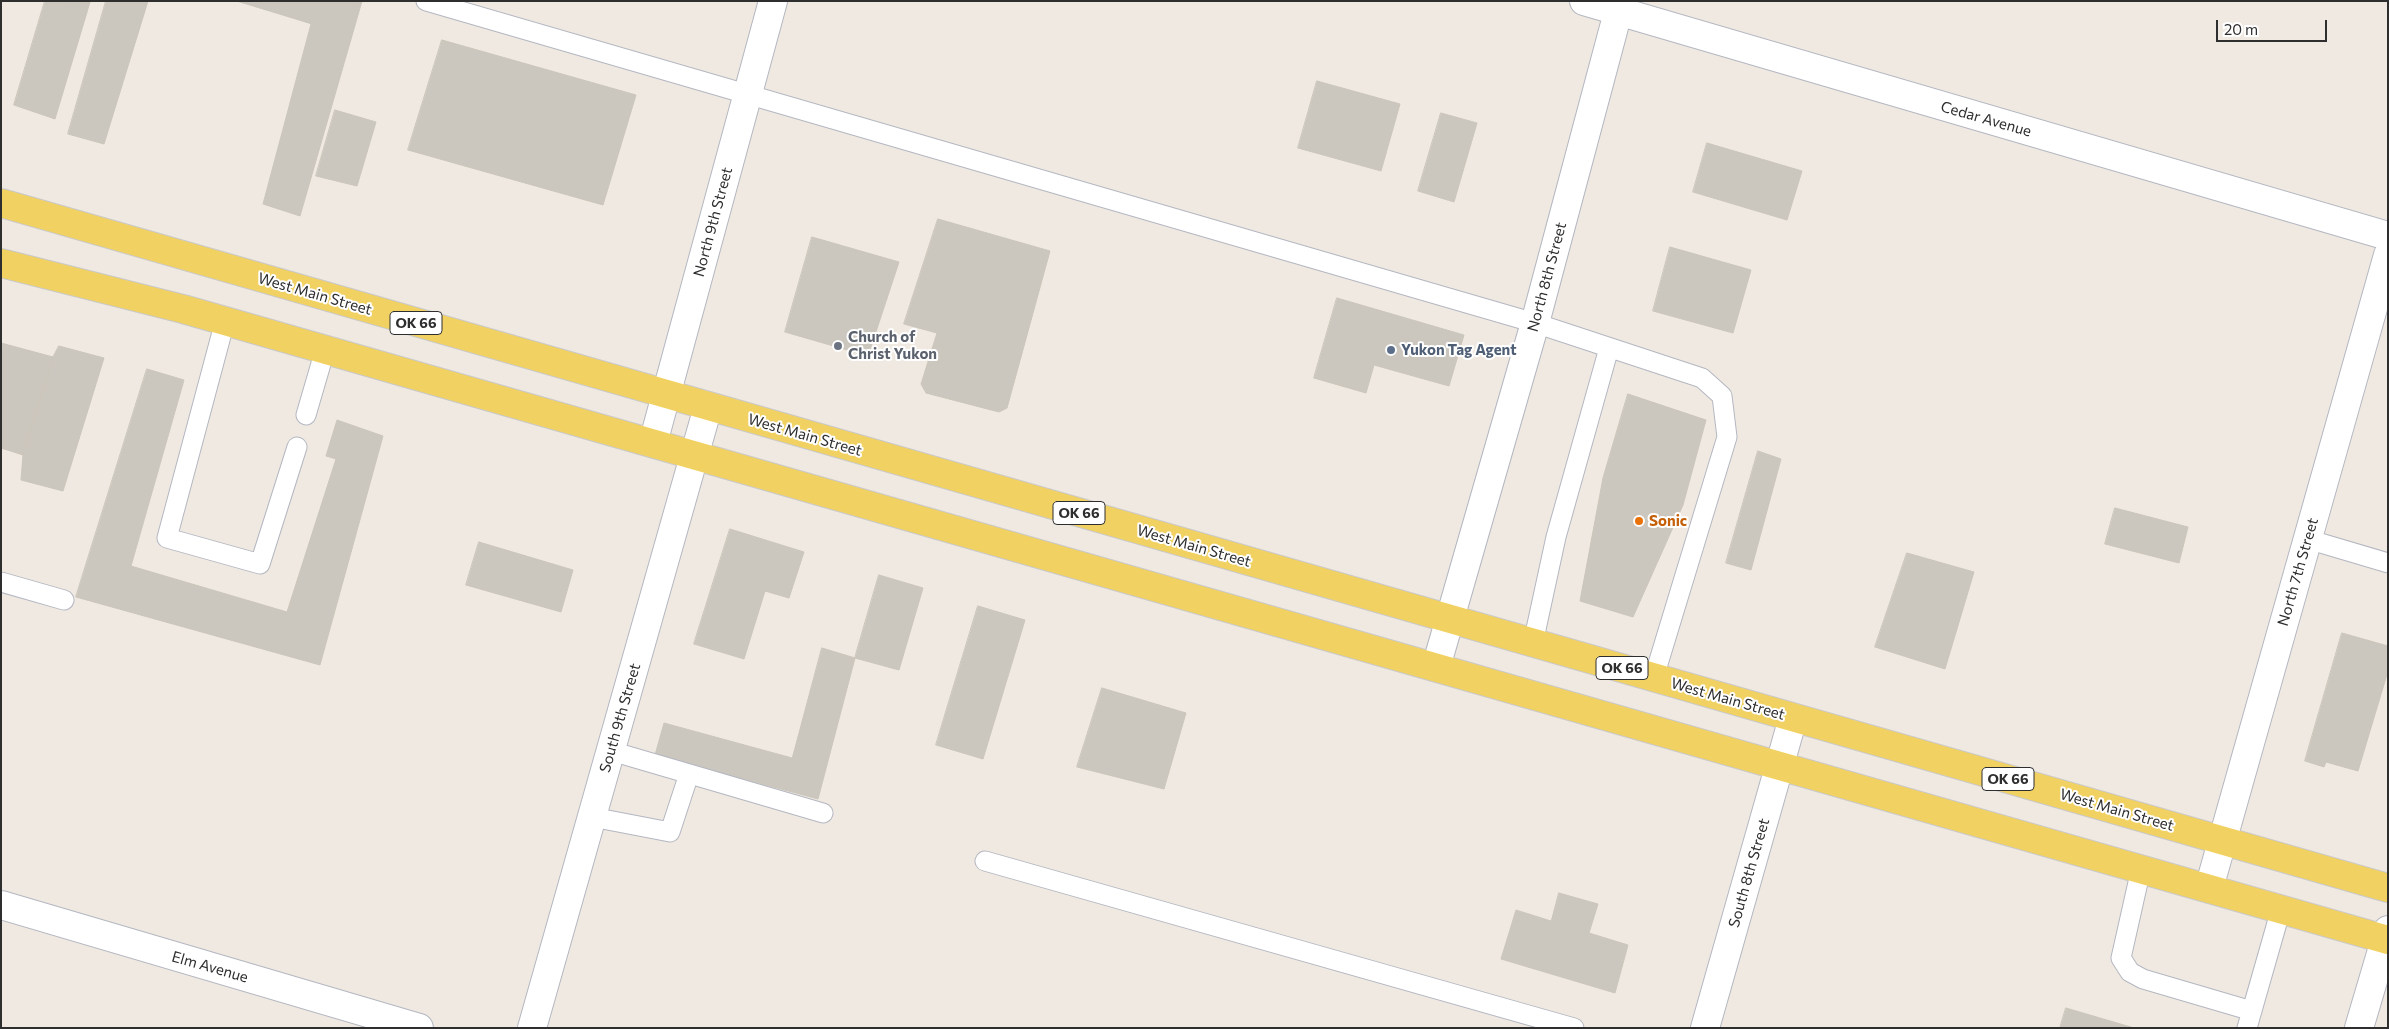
<!DOCTYPE html>
<style>
body{margin:0}
#map{position:relative;width:2389px;height:1029px;overflow:hidden;background:#efe9e1;font-family:Commissioner,sans-serif}
canvas{display:block}
.frame{position:absolute;inset:0;border:2px solid #2e2e2e;pointer-events:none}
.scale{position:absolute;left:2216px;top:20px;width:111px;height:22px;box-sizing:border-box;border:2px solid #2e2e2e;border-top:0;padding-left:6px;font-size:15px;line-height:18px;white-space:nowrap;color:#2e2e2e;-webkit-text-stroke:4px #fff;paint-order:stroke}
</style>
<div id="map">
<canvas width="2389" height="1029"></canvas>
<div class="frame"></div>
<div class="scale">20 m</div>
</div>
<script>
const ctx = document.querySelector('canvas').getContext('2d');
ctx.lineJoin = 'round';
function fillPath(path, color) {
  ctx.fillStyle = color;
  ctx.fill(path, 'evenodd');
}
function trace(path, color, width, dash) {
  ctx.strokeStyle = color;
  ctx.lineWidth = width;
  ctx.lineCap = dash ? 'butt' : 'round';
  ctx.setLineDash(dash || []);
  ctx.stroke(path);
}
function label(font, color, halo, rows, align = 'center') {
  ctx.font = font + ' Commissioner,sans-serif';
  ctx.lineWidth = 4;
  ctx.setLineDash([]);
  ctx.textBaseline = 'middle';
  ctx.strokeStyle = halo;
  ctx.fillStyle = color;
  for (const [text, x, y, turn = 0] of rows) {
    ctx.save();
    ctx.translate(x, y);
    ctx.rotate((+turn || 0) * Math.PI / 180);
    ctx.textAlign = isNaN(turn) ? turn : align;
    if (halo) ctx.strokeText(text, 0, 0);
    ctx.fillText(text, 0, 0);
    ctx.restore();
  }
}
const building = new Path2D(`
 M45 1 90 2 55 119 14 105Z
 M106 1H148L104 144 68 134Z
 M237 1H362L300 216 263 204 311 24Z
 M442 40 636 95 603 205 408 150Z
 M1317 81 1400 104 1381 171 1298 148Z
 M335 110 376 122 357 186 316 176Z
 M1441 113 1477 123 1454 202 1418 191Z
 M1707 143 1802 171 1787 220 1693 192Z
 M938 219 1050 251 1007 408 999 412 926 393 921 384 937 333 904 324Z
 M812 237 899 262 868 356 785 332Z
 M1670 247 1751 270 1733 333 1653 311Z
 M1337 298 1464 335 1449 386 1374 365 1366 393 1314 378Z
 M1 343 53 357 23 455 1 448Z
 M59 346 104 358 63 491 21 480 23 455 53 357Z
 M147 369 184 380 131 566 287 612 336 459 326 456 337 420 383 436 320 665 76 597Z
 M1628 394 1706 420 1683 505 1633 617 1580 601 1603 478Z
 M1758 451 1781 459 1751 570 1726 563Z
 M2115 508 2188 527 2179 563 2105 544Z
 M730 529 804 552 789 598 765 591 744 659 694 644Z
 M479 542 573 570 561 612 466 585Z
 M1907 553 1974 572 1945 669 1875 647Z
 M879 575 923 588 899 670 855 658Z
 M978 606 1025 620 983 759 936 745Z
 M2342 633 2388 646V671L2358 771 2326 762 2324 767 2305 761Z
 M822 648 855 658 818 799 655 755 664 723 792 758Z
 M1102 688 1186 713 1164 789 1077 767Z
 M1559 893 1598 904 1589 933 1628 945 1615 993 1501 959 1516 910 1551 921Z
 M2066 1008 2134 1028H2060Z`);
const lane = new Path2D(`
 M426 1 1535 323 1702 378 1722 396 1727 437 1654 677
 M225 321 167 538 260 564 297 447
 M306 415 325 350
 M2307 539 2388 563
 M1 582 64 600
 M1533 643 1556 537 1609 348
 M611 751 823 813
 M592 817 670 832 689 774
 M985 861 1574 1028
 M2141 869 2121 958 2130 972 2143 979 2252 1011
 M2247 1028 2281 909`);
const street = new Path2D(`
 M1584 1 2388 236
 M653 443 773 1
 M1436 667 1535 323 1621 1
 M2209 888 2388 255
 M1 905 419 1028
 M532 1028 708 407
 M1705 1028 1793 718
 M2359 1028 2388 930`);
const primary = new Path2D(`
 M1 203 2388 888
 M1 263 183 309 2388 940`);
const markers = [
 [838,346,5,"#6b7280"],
 [1391,350,5,"#5c6f8a"],
 [1639,521,5,"#e8710a"]
];
const shields = [
 [416,323,52],
 [1079,513,52],
 [1622,668,52],
 [2008,779,52]
];
const shieldNames = [
 ["OK 66",416,323],
 ["OK 66",1079,513],
 ["OK 66",1622,668],
 ["OK 66",2008,779]
];
const streetNames = [
 ["Cedar Avenue",1986,119,16],
 ["North 9th Street",713,222,-75],
 ["North 8th Street",1547,277,-75],
 ["West Main Street",315,294,16],
 ["West Main Street",805,435,16],
 ["West Main Street",1194,546,16],
 ["North 7th Street",2298,572,-74],
 ["West Main Street",1728,699,16],
 ["South 9th Street",620,718,-74],
 ["West Main Street",2117,810,16],
 ["South 8th Street",1749,873,-74],
 ["Elm Avenue",210,967,16]
];
const worshipNames = [
 ["Church of",848,337],
 ["Christ Yukon",848,354]
];
const serviceNames = [
 ["Yukon Tag Agent",1401,350]
];
const foodNames = [
 ["Sonic",1649,521]
];
fillPath(building, '#cbc7bf');
trace(building, '#cbc5ba', 1);
trace(lane, '#b4b7c1', 21);
trace(street, '#b4b7c1', 30);
trace(primary, '#c9c9c9', 30);
trace(lane, '#fff', 19);
trace(street, '#fff', 28);
trace(primary, '#f2d163', 28);
for (const [x, y, r, color] of markers) {
  const dot = new Path2D();
  dot.arc(x, y, r, 0, 2 * Math.PI);
  ctx.fillStyle = color;
  ctx.fill(dot);
  trace(dot, '#fff', 2);
}
for (const [x, y, w] of shields) {
  const box = new Path2D();
  box.roundRect(x - w / 2, y - 11.5, w, 23, 4);
  ctx.fillStyle = '#fff';
  ctx.fill(box);
  trace(box, '#2e2e2e', 1);
}
label('bold 14px', '#2e2e2e', null, shieldNames);
label('15px', '#2e2e2e', '#fff', streetNames);
label('bold 15px', '#5b616d', '#fff', worshipNames, 'left');
label('bold 15px', '#4e5e75', '#fff', serviceNames, 'left');
label('bold 15px', '#c56008', '#fff', foodNames, 'left');
</script>
